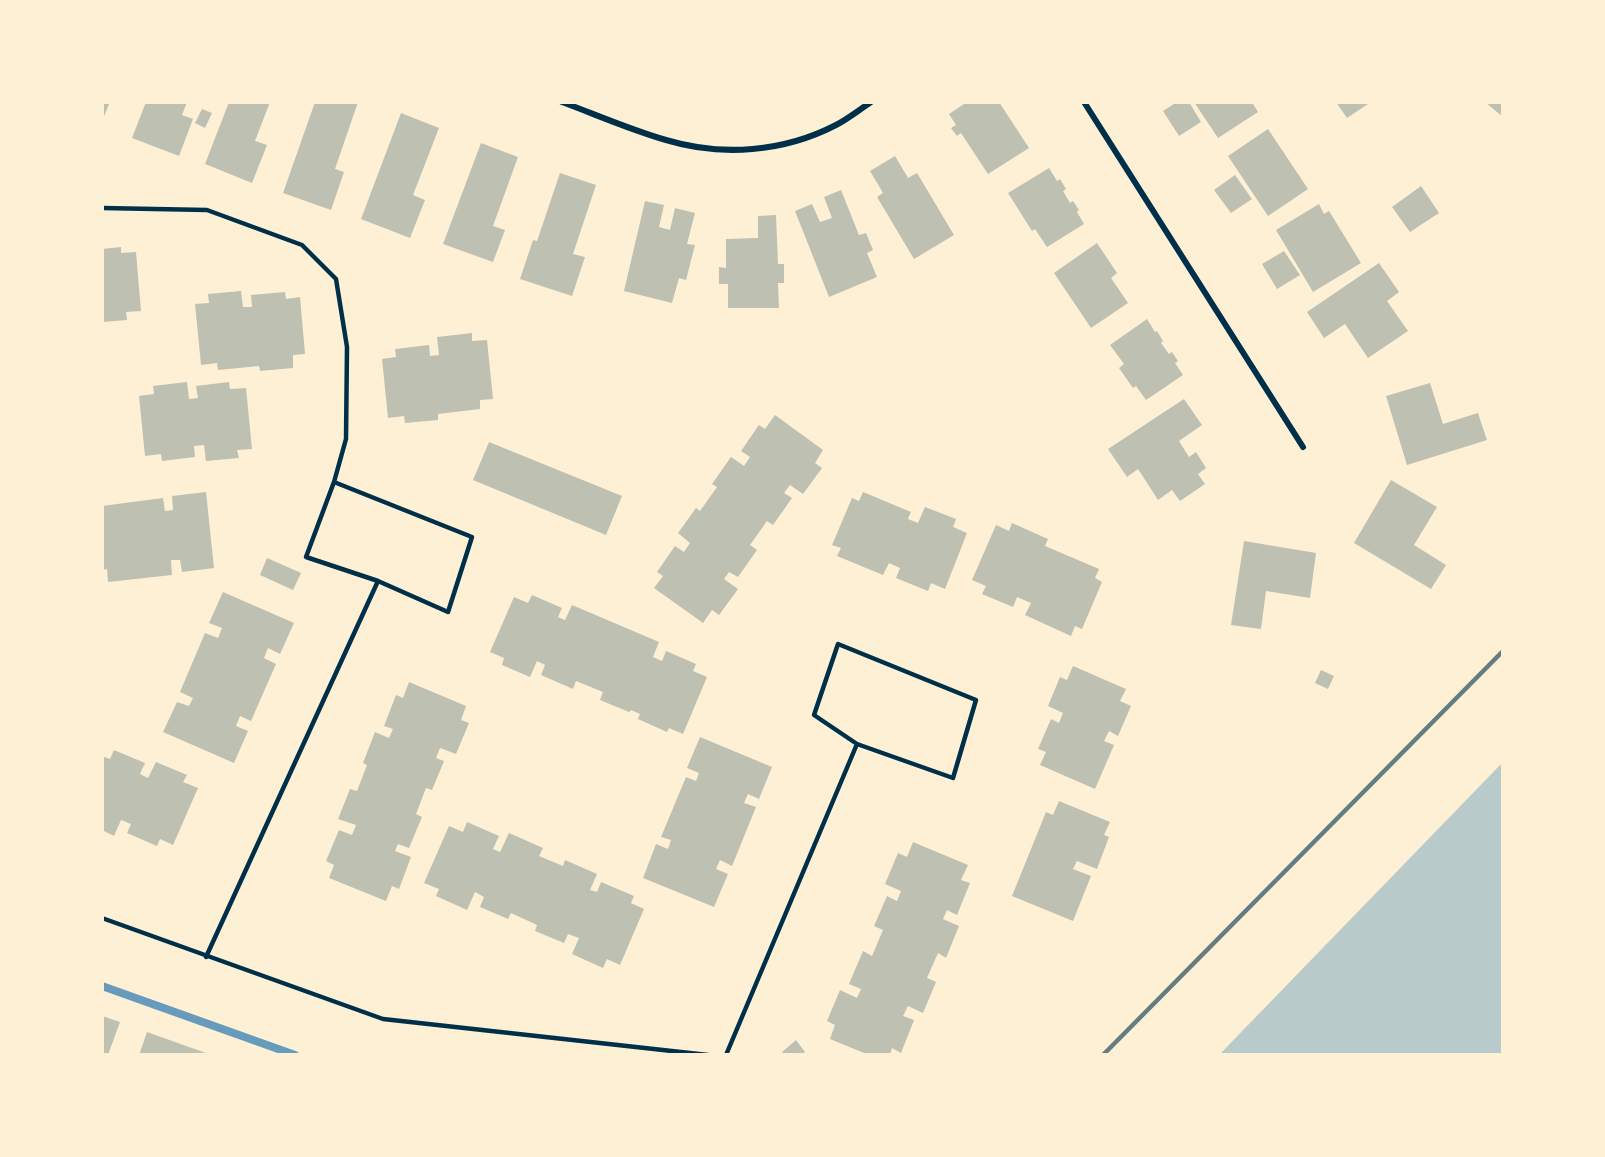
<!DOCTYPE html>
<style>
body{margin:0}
#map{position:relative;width:1605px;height:1157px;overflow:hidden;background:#fdf0d5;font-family:"Nunito Sans",sans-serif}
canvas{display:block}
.frame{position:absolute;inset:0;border:104px solid #fdf0d5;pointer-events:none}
</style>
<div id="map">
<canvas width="1605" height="1157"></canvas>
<div class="frame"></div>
</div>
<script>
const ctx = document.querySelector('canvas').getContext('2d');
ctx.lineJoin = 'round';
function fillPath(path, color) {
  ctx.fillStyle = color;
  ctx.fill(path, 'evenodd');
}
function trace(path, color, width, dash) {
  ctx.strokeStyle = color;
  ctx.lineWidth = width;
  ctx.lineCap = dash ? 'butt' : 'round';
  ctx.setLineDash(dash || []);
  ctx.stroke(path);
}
const green = new Path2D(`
 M1503 762V1055H1219Z`);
const stream = new Path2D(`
 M102 986 295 1055`);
const building = new Path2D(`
 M102 102H110L102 121Z
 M146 102H187L182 115 193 119 179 156 132 138Z
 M229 102H270L255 141 267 145 252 183 205 164Z
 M315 102H358L335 169 344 172 331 210 283 193Z
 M967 102H999L1029 148 988 174 961 133 957 136 951 128 956 125 949 114Z
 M1177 102H1189L1201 122 1179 136 1163 111Z
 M1194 102H1252L1258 112 1218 138Z
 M1336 102H1371L1347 118Z
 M1485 102H1503V117Z
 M202 109 212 113 205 128 195 123Z
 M401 113 439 128 413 195 425 200 410 238 361 219Z
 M1268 129 1308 189 1268 216 1228 156Z
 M481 143 518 157 493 226 505 230 493 262 443 244Z
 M895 156 908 178 917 173 954 235 914 259 877 197 883 193 870 171Z
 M1049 168 1057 181 1060 179 1066 189 1063 191 1070 203 1073 201 1079 210 1077 212 1084 224 1047 247 1035 229 1032 231 1008 193Z
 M560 173 596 185 573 254 585 257 572 296 520 279 533 240 537 241Z
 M1235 175 1252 199 1231 213 1214 190Z
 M1421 186 1439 213 1410 232 1392 207Z
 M841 190 859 235 866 233 873 250 867 253 877 277 829 297 795 211 812 204 820 222 832 218 824 197Z
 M645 201 664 205 659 227 670 230 675 208 695 213 687 244 695 245 686 280 679 278 672 303 624 291Z
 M1319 204 1324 214 1329 211 1361 263 1313 292 1276 230Z
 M776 215 778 264H784V283H778L779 308H728V284H719V267L726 268V239L758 238V216Z
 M1097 243 1117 273 1111 278 1128 303 1091 328 1054 273Z
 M121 247V253L136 252 141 311 126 312 127 320 102 322V249Z
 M1284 251 1300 275 1277 289 1262 264Z
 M1379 263 1399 292 1387 301 1408 331 1368 358 1345 324 1324 338 1307 312Z
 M241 291 243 307H252L251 295 285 292 286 299 300 297 305 354 293 355V368L260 371 259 366 218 370 217 363 201 365 195 304 209 303 208 294Z
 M1147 319 1155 332 1157 331 1163 341 1161 343 1169 354 1172 352 1178 361 1175 363 1183 375 1146 400 1136 386 1133 388 1119 368 1124 364 1110 345Z
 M472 333V341L487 340 493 399 480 400V409L438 414V420L405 423 404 416 388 418 382 359 396 357 395 349 429 345 430 356 439 355 437 337Z
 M187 382 189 399 198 398 196 386 229 382 230 389 246 388 252 449 237 450 239 458 206 461 204 445 194 446 195 457 162 461 161 454 145 456 139 396 154 394 153 386Z
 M1430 383 1443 424 1478 413 1487 440 1407 465 1386 396Z
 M1184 399 1202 425 1179 441 1189 457 1196 452 1206 468 1198 474 1205 484 1180 501 1172 490 1158 500 1138 469 1127 477 1108 449Z
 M775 415 823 450 815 463 822 468 803 494 790 485 784 493 792 498 773 525 767 521 750 545 757 550 738 577 729 572 724 579 738 589 719 615 712 610 703 623 654 588 663 576 657 572 675 546 684 552 690 543 678 533 696 508 700 511 717 487 712 484 731 457 744 466 750 457 741 451 759 425 765 429Z
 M489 442 622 496 606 535 473 480Z
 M1391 480 1437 507 1414 545 1446 565 1431 589 1354 543Z
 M206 492 214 568 182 572 180 560H171L172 575 108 582 107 569 102 570V506L163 498 165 511 173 510 172 496Z
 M863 492 911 512 908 519 918 523 925 507 956 519 953 527 967 533 945 589 931 583 928 591 896 578 900 568 889 563 883 575 837 556 841 548 832 545 852 498 859 501Z
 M1012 523 1048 539 1045 546 1099 569 1095 578 1102 582 1082 629 1075 626 1071 636 1025 615 1031 603 1017 597 1013 607 982 594 986 586 972 580 996 525 1009 531Z
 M1244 541 1316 553 1310 598 1266 591 1261 629 1231 625Z
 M267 558 301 573 293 590 260 575Z
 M223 592 294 623 280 654 268 648 264 658 276 664 251 721 240 716 236 726 248 731 234 763 163 732 177 702 189 706 193 698 180 692 205 633 218 638 222 628 209 623Z
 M532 595 562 608 558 617 565 620 572 605 659 642 653 657 662 661 666 651 696 664 693 671 707 677 683 734 669 728 667 732 638 719 640 714 631 710 629 712 600 700 603 692 576 681 573 689 541 675 545 665 537 661 530 677 502 665 504 658 490 652 514 597 528 603Z
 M1073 666 1126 689 1120 701 1131 706 1118 736 1109 731 1104 741 1114 745 1095 789 1040 765 1046 752 1038 749 1051 719 1059 723 1063 713 1048 706 1060 677 1067 680Z
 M1321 670 1334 676 1328 689 1315 683Z
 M409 682 466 706 461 720 469 723 456 754 440 748 436 758 444 761 432 790 426 788 416 814 422 817 409 848 398 844 395 851 411 857 399 889 392 886 386 901 329 878 334 865 326 861 339 830 352 835 356 825 338 819 350 789 357 791 367 765 363 763 375 732 389 738 393 729 384 726 396 695 403 698Z
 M700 737 772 767 759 799 748 794 744 803 756 807 732 866 720 860 716 869 728 874 714 907 643 878 656 844 668 849 671 840 661 837 686 777 696 781 699 773 687 768Z
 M114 750 145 763 140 774 148 778 156 762 187 775 183 782 198 788 173 845 160 839 157 846 127 833 131 824 121 820 114 836 102 830V756L110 759Z
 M1059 801 1110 822 1104 835 1109 837 1097 869 1077 861 1073 869 1091 876 1073 921 1012 896 1046 812 1053 815Z
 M467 822 499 836 493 849 500 852 509 833 543 848 539 856 563 866 565 860 597 874 590 890 597 892 601 882 634 896 631 903 644 909 620 965 607 959 603 968 572 954 579 938 568 934 564 943 535 931 537 925 511 913 508 919 480 907 484 897 475 892 467 910 436 896 439 889 424 883 449 826 463 832Z
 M913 842 968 865 961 880 970 883 957 915 947 910 943 919 959 926 946 958 938 953 927 978 936 982 923 1013 908 1006 903 1016 914 1020 901 1053 892 1048 890 1055H869L830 1039 835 1025 827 1021 840 990 857 998 861 989 849 984 863 951 872 956 883 930 874 926 887 896 897 901 901 891 885 884 898 853 907 857Z
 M102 1016 120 1022 108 1055H102Z
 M147 1032 206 1053 205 1055H139Z
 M796 1040 805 1052 801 1055H785L782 1052Z`);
const service = new Path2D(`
 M102 208 207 210 302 245 336 279 347 347 346 439 334 482 306 557 378 581 448 612 472 537 334 482
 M838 644 976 700 953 778 857 744 814 715Z
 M102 918 383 1019 708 1055
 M206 957 378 581
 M726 1055 857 744`);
const minor = new Path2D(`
 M562 102C597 115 631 130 666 140 722 157 784 152 836 125 848 119 859 110 871 102
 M1084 102 1303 447`);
const rail = new Path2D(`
 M1103 1055 1503 651`);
fillPath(green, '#b9caca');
trace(stream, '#669bbc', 8);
fillPath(building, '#bec0b2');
trace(service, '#003049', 4.5);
trace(minor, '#003049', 6);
trace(rail, '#657d81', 4.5);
</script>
